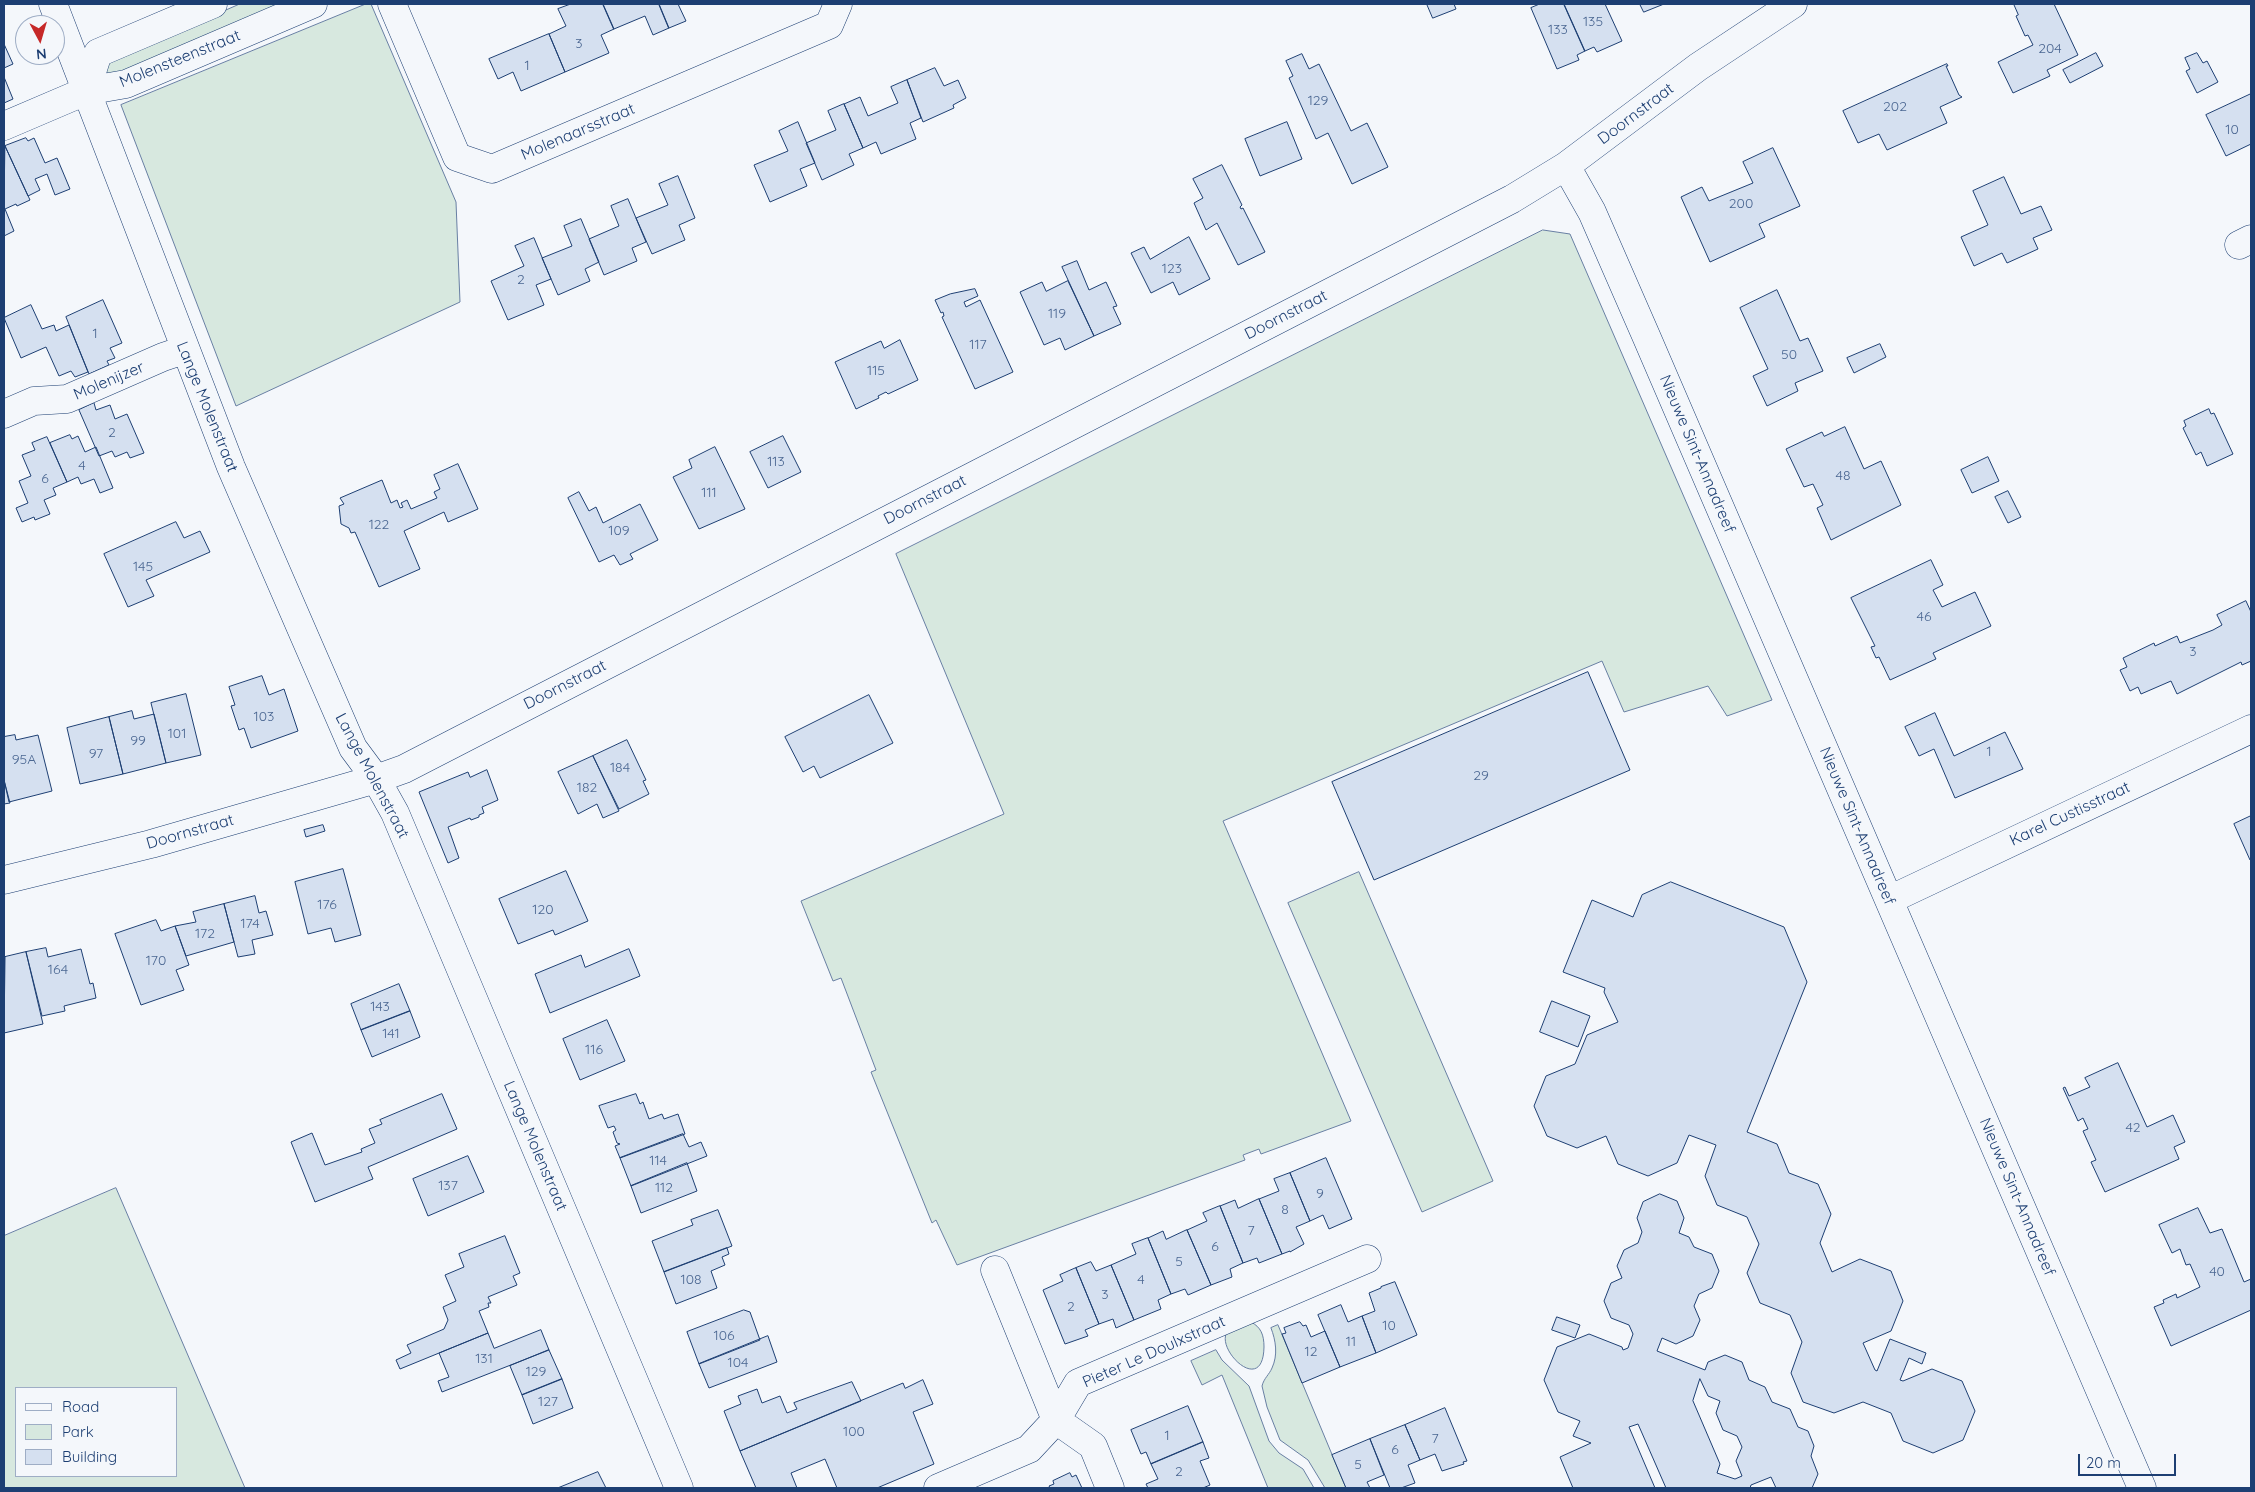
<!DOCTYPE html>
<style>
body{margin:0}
#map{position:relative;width:2255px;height:1492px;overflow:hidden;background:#f4f7fb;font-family:Quicksand,sans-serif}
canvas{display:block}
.frame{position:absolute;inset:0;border:5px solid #1d3f73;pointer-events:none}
.legend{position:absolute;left:15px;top:1387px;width:162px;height:90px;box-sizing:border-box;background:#f4f7fb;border:1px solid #9eadc5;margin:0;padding:6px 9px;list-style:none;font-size:15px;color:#1d3f73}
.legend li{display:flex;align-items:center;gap:10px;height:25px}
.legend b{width:25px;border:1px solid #9eadc5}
.north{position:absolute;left:15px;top:15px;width:50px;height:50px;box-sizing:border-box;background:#f4f7fb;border:1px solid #9eadc5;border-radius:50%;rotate:174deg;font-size:14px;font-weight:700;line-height:20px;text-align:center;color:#1d3f73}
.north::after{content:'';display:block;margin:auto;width:18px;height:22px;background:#c62828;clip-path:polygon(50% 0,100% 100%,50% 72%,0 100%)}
.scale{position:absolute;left:2078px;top:1454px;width:98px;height:22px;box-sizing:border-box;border:2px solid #1d3f73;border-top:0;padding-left:6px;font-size:15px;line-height:18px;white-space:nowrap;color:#1d3f73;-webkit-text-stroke:4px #f4f7fb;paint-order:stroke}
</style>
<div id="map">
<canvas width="2255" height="1492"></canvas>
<div class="frame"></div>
<ul class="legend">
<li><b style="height:6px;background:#f4f7fb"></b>Road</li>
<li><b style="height:14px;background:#d7e8df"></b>Park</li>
<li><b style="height:14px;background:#d5e0f0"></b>Building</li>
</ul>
<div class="north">N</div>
<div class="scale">20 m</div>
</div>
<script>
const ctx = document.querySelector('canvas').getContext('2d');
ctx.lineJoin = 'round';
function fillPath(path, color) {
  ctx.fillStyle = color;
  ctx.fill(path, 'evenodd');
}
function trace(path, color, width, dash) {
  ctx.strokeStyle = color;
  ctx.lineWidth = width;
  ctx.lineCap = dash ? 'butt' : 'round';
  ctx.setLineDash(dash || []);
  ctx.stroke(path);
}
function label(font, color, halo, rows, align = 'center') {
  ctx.font = font + ' Quicksand,sans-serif';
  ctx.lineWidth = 4;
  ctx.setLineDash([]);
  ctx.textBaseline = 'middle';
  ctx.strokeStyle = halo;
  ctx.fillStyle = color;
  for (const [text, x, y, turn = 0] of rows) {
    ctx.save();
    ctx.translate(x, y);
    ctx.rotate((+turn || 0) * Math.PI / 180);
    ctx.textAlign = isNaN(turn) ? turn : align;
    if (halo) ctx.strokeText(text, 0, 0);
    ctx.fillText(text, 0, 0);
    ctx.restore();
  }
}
const green = new Path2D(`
 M240 4H282L111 76 106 72V63Z
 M366 4H371L456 202 460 302 236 406 121 105Z
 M1543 230 1570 234 1772 700 1727 716 1708 686 1624 712 1602 661 1223 821 1351 1121 1261 1154 1259 1149 1243 1155 1245 1160 957 1265 936 1220 932 1223 871 1072 876 1070 841 978 833 981 801 901 1004 814 896 554Z
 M1359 872 1493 1181 1422 1212 1288 903Z
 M116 1188 245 1488H4V1236ZM176 1388V1476H16V1388Z
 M1251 1322C1261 1327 1264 1335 1264 1347 1263 1399 1211 1345 1229 1330 1234 1326 1244 1324 1251 1322Z
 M1278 1325 1346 1488H1325L1308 1460 1280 1440 1267 1407 1262 1386C1264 1378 1269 1375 1272 1368 1278 1355 1276 1341 1271 1328Z
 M1216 1350 1222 1360 1249 1386 1269 1441 1279 1453 1303 1469 1314 1488H1268L1222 1375 1202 1385 1191 1361Z`);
const building = new Path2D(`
 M571 4H603L614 29 601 35 609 53 565 72 549 34 566 26 558 9Z
 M603 4H659L669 28 653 35 645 16 614 29Z
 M659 4H678L686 21 669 28Z
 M1427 4H1454L1456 9 1433 18Z
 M1540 4H1564L1585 51 1577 55 1579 60 1557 69 1531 8Z
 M1564 4H1605L1622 41 1597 52 1594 47 1585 51Z
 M1640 4H1664L1644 12Z
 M2014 4H2054L2078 55 2047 70 2050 76 2013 93 1998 62 2033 45 2028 35 2025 36 2016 16 2018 15Z
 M549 34 565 72 521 91 513 72 498 79 489 59Z
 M4 44 13 64 4 68Z
 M2096 53 2103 66 2070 83 2063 70Z
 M2197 53 2203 63 2207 61 2218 82 2197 93 2186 71 2190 69 2185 58Z
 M1302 54 1309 69 1319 64 1351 131 1367 123 1388 167 1352 184 1328 133 1316 139 1289 78 1293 76 1286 61Z
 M1947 64 1948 66H1946L1959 95 1962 97 1940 107 1947 123 1887 150 1879 134 1858 143 1843 111Z
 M935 68 944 86 958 80 966 98 953 105 954 108 923 122 907 80Z
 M4 77 13 99 4 103Z
 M907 80 921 118 910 123 916 139 881 154 876 142 863 148 844 104 860 97 868 116 898 103 891 87Z
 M2251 94V144L2226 156 2206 115Z
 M844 104 863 148 849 154 854 165 822 180 806 143 836 130 828 111Z
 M798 122 815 163 800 169 807 186 770 202 754 165 788 151 779 131Z
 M1287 122 1302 159 1260 176 1245 139Z
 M26 138 28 141 34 138 45 163 57 158 70 189 55 195 47 174 35 179 40 190 28 196 5 146Z
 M5 146 30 200 17 206 16 204 5 209 14 231 4 236Z
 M1773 148 1800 206 1759 224 1765 237 1710 262 1681 197 1702 187 1709 201 1753 183 1743 162Z
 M1222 165 1242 205 1240 207 1241 209 1243 208 1265 252 1238 265 1217 223 1206 230 1194 203 1203 198 1193 179Z
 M678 176 695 218 679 225 685 240 652 254 636 218 668 205 659 184Z
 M2004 177 2021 214 2041 206 2052 230 2033 238 2038 249 2007 263 2002 253 1974 266 1961 237 1988 225 1973 191Z
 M628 199 646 242 632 248 637 261 604 275 589 239 619 226 611 206Z
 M581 219 599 262 585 269 590 281 558 295 542 258 572 246 564 226Z
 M1189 237 1210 279 1179 295 1173 282 1151 293 1131 253 1144 247 1150 259Z
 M534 238 551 279 536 285 544 305 508 320 491 281 524 266 515 246Z
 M1077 261 1089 290 1106 282 1117 306 1113 307 1121 324 1094 336 1062 267Z
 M1068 281 1094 336 1065 350 1060 338 1044 345 1020 292 1042 282 1046 291Z
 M975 289 978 296 964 302 966 307 980 300 1013 372 975 389 942 317 944 316 943 312 941 313 935 300 950 294Z
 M1777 290 1800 341 1808 338 1823 371 1795 383 1798 391 1767 406 1753 376 1768 369 1740 308Z
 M103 300 122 343 110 348 115 358 107 361 109 365 89 374 66 317Z
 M31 305 42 329 54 325 56 331 69 325 88 372 75 377 71 371 59 376 46 347 21 358 4 318Z
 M900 340 918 380 888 394 886 392 878 396 879 398 856 409 835 362 881 341 884 348Z
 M1880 344 1886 357 1854 373 1847 358Z
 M94 403 96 410 110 405 115 419 127 414 144 453 130 458 127 452 115 457 112 451 99 456 79 410Z
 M2209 409 2211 414 2214 413 2233 454 2207 466 2201 452 2196 455 2183 428 2186 426 2184 421Z
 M1845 427 1864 469 1881 461 1901 505 1831 540 1817 508 1823 505 1813 484 1804 487 1786 449 1822 432 1824 436Z
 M70 435 72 439 78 436 85 452 96 447 113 488 100 493 94 479 81 484 78 477 67 482 50 443Z
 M783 436 801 472 768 488 750 452Z
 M47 437 67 482 53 488 56 495 44 500 50 514 35 520 34 517 22 522 16 508 28 503 19 481 31 476 22 455 35 450 32 443Z
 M715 447 745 509 699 529 673 477 692 468 689 460Z
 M1988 457 1999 481 1972 493 1961 470Z
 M458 464 478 509 448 522 444 512 404 531 420 569 379 587 355 532 351 533 349 528 341 524 339 506 344 504 340 498 382 480 391 503 397 500 400 508 403 507 401 503 407 500 411 509 437 498 434 492 440 489 434 475Z
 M2008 491 2021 517 2008 523 1995 497Z
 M579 492 589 511 596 507 603 523 640 504 658 540 630 554 633 559 620 565 614 555 599 562 568 498Z
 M176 522 184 538 200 531 210 552 146 580 154 596 128 607 104 554Z
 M1931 560 1943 585 1933 590 1942 607 1975 592 1991 626 1933 653 1936 659 1890 680 1879 657 1876 658 1871 647 1875 646 1851 598Z
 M2246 601 2251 612V661L2242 665 2241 662 2177 694 2171 681 2141 694 2138 687 2130 691 2120 670 2127 667 2123 658 2154 643 2155 646 2177 636 2180 643 2213 630 2222 625 2217 615Z
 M1588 672 1630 770 1374 880 1332 782Z
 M262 676 269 695 284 689 298 731 251 748 244 728 239 730 231 706 235 705 229 687Z
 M186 694 201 755 166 763 151 703Z
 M869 695 893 743 820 778 814 766 803 772 785 737Z
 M132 711 134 719 154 714 166 763 123 774 109 717Z
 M1935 713 1954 756 2005 732 2023 769 1955 798 1934 749 1919 756 1905 727Z
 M109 717 123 774 80 784 67 728Z
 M15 735 16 740 38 735 52 791 9 802 4 780V737Z
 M627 740 646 780 643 781 649 794 619 809 593 756Z
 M593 756 619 811 603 818 597 804 578 814 558 772Z
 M487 770 498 800 482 807 484 813 479 815V817L471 820 470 818 448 827 459 858 448 863 419 792 468 772 470 777Z
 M4 780 10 803 4 804Z
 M2251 816V860H2250L2234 824Z
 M323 825 325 831 306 837 304 830Z
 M343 869 361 935 335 942 331 928 308 934 295 882Z
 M566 871 588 921 555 935 553 930 518 944 499 899Z
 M1671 882 1784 927 1807 982 1747 1132 1777 1144 1789 1173 1818 1184 1831 1214 1820 1243 1832 1272 1860 1259 1891 1271 1903 1301 1891 1331 1863 1343 1875 1370 1877 1371 1890 1339 1926 1353 1922 1364 1909 1358 1900 1380 1903 1381 1932 1369 1962 1381 1975 1411 1963 1440 1933 1453 1903 1441 1891 1413 1863 1402 1834 1413 1803 1402 1791 1373 1802 1342 1790 1315 1760 1303 1747 1273 1759 1244 1747 1217 1717 1205 1705 1176 1716 1145 1689 1135 1677 1163 1648 1176 1618 1164 1606 1136 1577 1148 1547 1136 1534 1106 1546 1076 1575 1064 1587 1035 1618 1022 1604 992 1605 988 1563 972 1592 900 1633 917 1642 895Z
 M255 896 259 913 266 911 273 935 252 940 255 954 238 957 224 904Z
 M224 904 234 942 186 956 175 926 196 922 193 912Z
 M156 920 161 931 175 926 189 965 176 970 184 990 141 1005 115 934Z
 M46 948 48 957 81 949 90 984 93 983 96 998 64 1006 65 1011 42 1016 26 952Z
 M629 949 640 976 550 1013 535 974 581 955 585 967Z
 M26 952 43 1024 4 1033 5 957Z
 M399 984 410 1011 361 1030 351 1004Z
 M1552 1001 1590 1016 1578 1047 1540 1032Z
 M410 1011 420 1037 372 1057 361 1030Z
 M607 1020 625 1061 580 1080 563 1039Z
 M2118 1063 2147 1127 2173 1115 2185 1142 2174 1147 2179 1159 2105 1192 2091 1162 2096 1160 2083 1131 2088 1129 2083 1118 2078 1121 2063 1088 2065 1087 2069 1096 2090 1087 2085 1078Z
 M442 1094 457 1129 368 1167 373 1179 315 1202 291 1142 312 1133 325 1165 362 1152 361 1149 375 1143 369 1129 382 1124 380 1120Z
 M636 1094 640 1104 643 1102 649 1119 662 1114 664 1119 678 1114 685 1134 620 1158 615 1146 620 1144 617 1143 613 1132 616 1130 614 1126 608 1128 599 1106Z
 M683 1134 689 1147 701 1142 707 1156 631 1186 620 1158Z
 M468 1156 484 1192 428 1216 413 1179Z
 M1326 1158 1352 1219 1329 1229 1323 1215 1310 1221 1290 1173Z
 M687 1163 697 1191 641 1213 631 1186Z
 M1290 1173 1310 1221 1296 1227 1304 1244 1290 1252V1251L1282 1254 1259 1199 1279 1191 1274 1179Z
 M1660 1194 1677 1201 1684 1218 1679 1233 1689 1237 1694 1247 1712 1254 1719 1271 1712 1288 1699 1294 1694 1306 1700 1320 1693 1336 1676 1344 1662 1338 1657 1351 1705 1370 1708 1362 1725 1355 1742 1362 1749 1380 1765 1387 1772 1402 1790 1409 1798 1427 1808 1431 1814 1446 1811 1456 1818 1474 1812 1488H1776L1771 1477 1751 1485 1750 1488H1666L1638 1424 1629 1427 1655 1488H1573L1560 1457 1591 1443 1573 1436 1580 1421 1558 1412 1544 1380 1557 1347 1589 1334 1622 1347 1623 1350 1628 1348 1633 1334 1629 1325 1611 1318 1604 1301 1611 1283 1622 1278 1617 1266 1624 1250 1638 1243 1642 1232 1637 1218 1643 1202ZM1700 1379 1708 1396 1720 1401 1716 1413 1723 1430 1737 1436 1742 1447 1736 1461 1742 1476 1735 1479 1717 1473 1720 1464 1693 1401Z
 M1259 1199 1282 1254 1259 1263 1257 1258 1243 1263 1220 1206 1235 1200 1238 1208Z
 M1220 1206 1243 1263 1230 1269 1232 1277 1211 1285 1187 1230 1207 1221 1203 1213Z
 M2198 1208 2210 1233 2222 1229 2244 1282 2251 1279V1310L2171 1346 2154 1307 2164 1303 2163 1300 2176 1294 2177 1298 2200 1287 2190 1264 2186 1265 2180 1249 2172 1253 2159 1225Z
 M718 1210 732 1246 664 1272 652 1241 693 1225 691 1220Z
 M1187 1230 1211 1285 1188 1295 1185 1289 1171 1294 1148 1238 1163 1231 1166 1239Z
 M505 1236 520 1273 513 1276 517 1285 488 1297 491 1303H488L489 1307 479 1311 488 1333 400 1369 396 1360 411 1353 407 1345 444 1329 448 1320 443 1307 456 1301 445 1275 464 1267 459 1254Z
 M1148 1238 1171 1294 1158 1300 1161 1309 1134 1320 1111 1265 1136 1254 1132 1244Z
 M727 1248 729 1254 722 1257 725 1265 711 1271 717 1288 676 1304 664 1272Z
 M1091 1262 1096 1271 1111 1265 1134 1320 1116 1328 1113 1319 1099 1324 1076 1268Z
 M1076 1268 1099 1324 1085 1330 1088 1336 1065 1344 1043 1290 1063 1281 1060 1275Z
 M1395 1282 1417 1335 1376 1353 1362 1316 1375 1311 1369 1293 1381 1288V1287Z
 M1341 1305 1348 1322 1362 1316 1376 1353 1340 1367 1318 1315Z
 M744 1310 750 1312 760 1340 699 1364 687 1332Z
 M1557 1317 1580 1325 1575 1338 1552 1330Z
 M1300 1322 1303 1326 1306 1325 1311 1337 1325 1331 1340 1367 1302 1383 1282 1334 1286 1333 1284 1328Z
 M541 1330 549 1350 442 1392 438 1381 449 1377 439 1353 488 1333 494 1348Z
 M768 1336 777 1362 709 1388 699 1364Z
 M549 1350 562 1379 522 1395 510 1366Z
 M562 1379 573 1408 533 1424 522 1395Z
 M923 1380 933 1404 913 1412 934 1464 877 1488H837L825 1459 791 1473 797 1488H756L740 1451 903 1383 905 1388Z
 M852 1382 861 1401 740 1451 724 1411 741 1404 738 1396 757 1389 762 1403 780 1396 787 1413 797 1409 794 1403Z
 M1188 1406 1203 1442 1151 1464 1146 1452 1141 1454 1131 1430Z
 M1445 1408 1467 1461 1463 1462 1464 1464 1442 1471 1435 1454 1420 1460 1405 1425Z
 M1405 1425 1420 1460 1408 1465 1415 1483 1401 1488H1390L1370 1439Z
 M1370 1439 1384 1475 1367 1482 1370 1488H1346L1332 1455Z
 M1203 1442 1209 1458 1200 1461 1210 1485 1203 1488H1148L1146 1484 1158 1479 1151 1464Z
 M598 1472 606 1488H558Z
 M1070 1473 1072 1477 1076 1475 1082 1488H1050L1049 1486 1054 1484 1053 1481Z`);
const minor = new Path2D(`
 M53 4 231 467 353 748 376 779 395 813 679 1488
 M392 4 457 157 492 169 829 25 838 4
 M86 91 98 53 213 4
 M4 126 86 91 126 84 313 4
 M1566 166 1592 212 1647 338 2142 1488
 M2239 245 2251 239
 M4 414 34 401 67 399 163 357 184 350
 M4 880 151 844 376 779 404 769 1512 199 1566 166 1698 67 1793 4
 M1889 900 2251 729
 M995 1270 1056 1420 1093 1446 1110 1488
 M938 1488 1029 1449 1056 1420 1078 1383 1367 1259`);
const numberNames = [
 ["135",1593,22],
 ["133",1558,30],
 ["3",579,44],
 ["204",2050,49],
 ["1",527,66],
 ["129",1318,101],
 ["202",1895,107],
 ["10",2232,130],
 ["200",1741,204],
 ["123",1172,269],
 ["2",521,280],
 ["119",1057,314],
 ["1",95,334],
 ["117",978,345],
 ["50",1789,355],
 ["115",876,371],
 ["2",112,433],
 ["113",776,462],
 ["4",82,466],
 ["48",1843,476],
 ["6",45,479],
 ["111",709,493],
 ["122",379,525],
 ["109",619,531],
 ["145",143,567],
 ["46",1924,617],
 ["3",2193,652],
 ["103",264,717],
 ["101",177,734],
 ["99",138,741],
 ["1",1989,752],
 ["97",96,754],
 ["95A",24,760],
 ["184",620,768],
 ["29",1481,776],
 ["182",587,788],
 ["176",327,905],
 ["120",543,910],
 ["174",250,924],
 ["172",205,934],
 ["170",156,961],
 ["164",58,970],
 ["143",380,1007],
 ["141",391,1034],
 ["116",594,1050],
 ["42",2133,1128],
 ["114",658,1161],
 ["137",448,1186],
 ["112",664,1188],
 ["9",1320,1194],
 ["8",1285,1210],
 ["7",1251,1231],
 ["6",1215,1247],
 ["5",1179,1262],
 ["40",2217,1272],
 ["108",691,1280],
 ["4",1141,1280],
 ["3",1105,1295],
 ["2",1071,1307],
 ["10",1389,1326],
 ["106",724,1336],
 ["11",1351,1342],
 ["12",1311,1352],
 ["131",484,1359],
 ["104",738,1363],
 ["129",536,1372],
 ["127",548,1402],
 ["100",854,1432],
 ["1",1167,1436],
 ["7",1435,1439],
 ["6",1395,1450],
 ["5",1358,1465],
 ["2",1179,1472]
];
const streetNames = [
 ["Molensteenstraat",180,59,-22],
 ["Doornstraat",1636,114,-37],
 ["Molenaarsstraat",578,132,-23],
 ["Doornstraat",1286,315,-27],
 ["Molenijzer",109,381,-23],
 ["Lange Molenstraat",207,407,68],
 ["Nieuwe Sint-Annadreef",1697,454,67],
 ["Doornstraat",925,500,-27],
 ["Doornstraat",565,685,-27],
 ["Lange Molenstraat",372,776,62],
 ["Karel Custisstraat",2070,814,-25],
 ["Nieuwe Sint-Annadreef",1857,826,67],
 ["Doornstraat",190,832,-16],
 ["Lange Molenstraat",535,1146,67],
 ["Nieuwe Sint-Annadreef",2017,1197,67],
 ["Pieter Le Doulxstraat",1154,1352,-24]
];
fillPath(green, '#d7e8df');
trace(green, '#687fa3', 1);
fillPath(building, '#d5e0f0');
trace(building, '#1d3f73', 1);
trace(minor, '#1d3f73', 29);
trace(minor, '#f4f7fb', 28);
label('14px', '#4b6792', null, numberNames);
label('16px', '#1d3f73', '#f4f7fb', streetNames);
</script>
